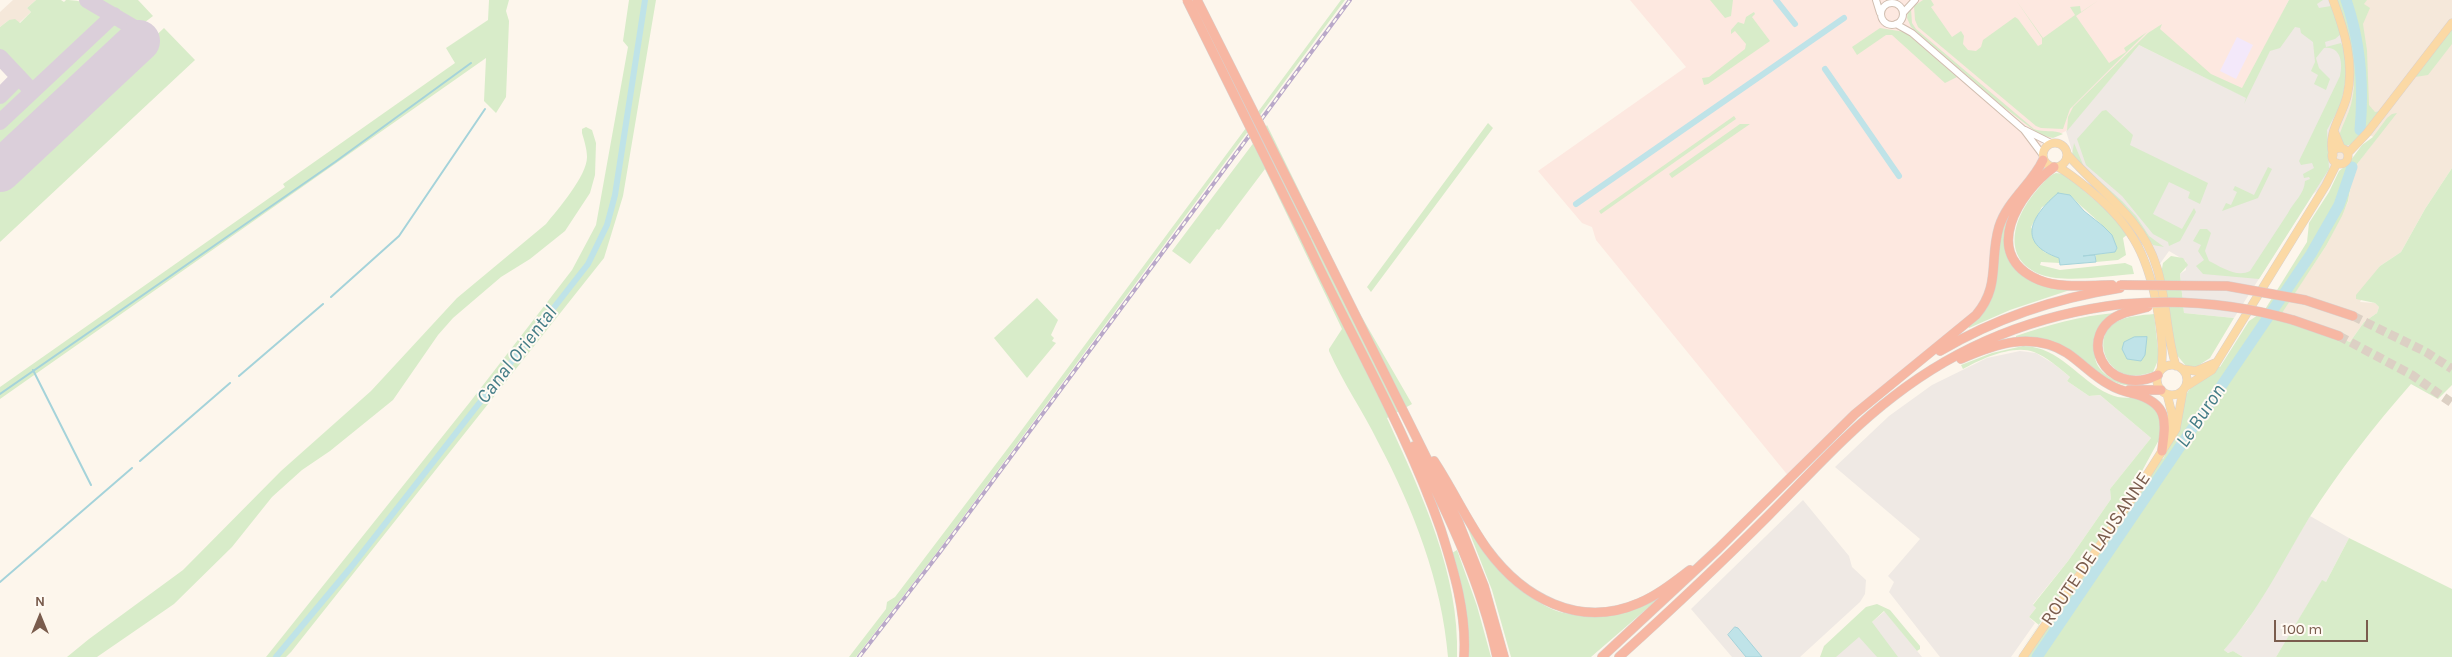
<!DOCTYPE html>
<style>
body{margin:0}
#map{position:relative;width:2452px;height:657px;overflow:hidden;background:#fdf6ec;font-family:Karla,sans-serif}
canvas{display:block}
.north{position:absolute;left:15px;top:592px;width:50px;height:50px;-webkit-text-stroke:4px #fffaf3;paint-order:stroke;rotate:0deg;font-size:14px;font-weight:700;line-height:20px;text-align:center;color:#7a5c4d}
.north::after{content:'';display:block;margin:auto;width:18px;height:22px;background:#7a5c4d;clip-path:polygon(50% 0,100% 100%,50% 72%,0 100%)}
.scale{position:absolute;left:2274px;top:620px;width:94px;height:22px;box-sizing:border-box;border:2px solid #7a5c4d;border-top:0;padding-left:6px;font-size:15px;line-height:18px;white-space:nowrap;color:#7a5c4d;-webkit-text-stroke:4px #fffaf3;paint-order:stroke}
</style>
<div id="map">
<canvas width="2452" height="657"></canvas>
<div class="north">N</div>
<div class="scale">100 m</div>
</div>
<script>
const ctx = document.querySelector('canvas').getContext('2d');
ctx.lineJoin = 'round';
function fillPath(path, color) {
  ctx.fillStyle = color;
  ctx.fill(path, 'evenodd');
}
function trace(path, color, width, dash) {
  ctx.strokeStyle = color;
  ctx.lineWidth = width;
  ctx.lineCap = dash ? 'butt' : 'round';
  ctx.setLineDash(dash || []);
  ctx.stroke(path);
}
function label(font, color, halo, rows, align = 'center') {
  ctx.font = font + ' Karla,sans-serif';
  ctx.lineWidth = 4;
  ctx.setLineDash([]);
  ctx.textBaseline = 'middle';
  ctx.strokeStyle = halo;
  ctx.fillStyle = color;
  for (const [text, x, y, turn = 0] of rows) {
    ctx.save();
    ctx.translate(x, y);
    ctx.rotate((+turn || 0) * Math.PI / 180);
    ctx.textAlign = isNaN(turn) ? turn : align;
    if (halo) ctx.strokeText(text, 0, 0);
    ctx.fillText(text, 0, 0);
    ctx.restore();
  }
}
const residential = new Path2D(`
 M13 0H36L27 8 31 12 19 23 9 20 0 27V12Z
 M2333 0H2452V168L2425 209 2401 252 2380 266 2360 302 2375 303 2379 307 2377 313 2364 322 2350 342 2279 316 2326 246 2348 202 2354 168 2376 139 2367 133 2345 162 2340 163 2334 160Z`);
const commercial = new Path2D(`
 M1630 0H2289L2241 95 2139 45 2066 131 2043 142 2040 146 2039 160 2008 209 1985 304 1875 397 1790 478 1596 240 1592 227 1582 223 1538 171 1686 67Z`);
const industrial = new Path2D(`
 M2289 0H2333L2343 29 2350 78 2336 124 2333 157 2335 162 2326 185 2313 194 2234 318 2184 313 2180 274 2186 270V261L2169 251 2157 268 2144 238 2076 164 2066 131 2139 45 2241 95Z
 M2020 351 2036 353 2054 364 2070 377 2067 381 2089 396 2100 395 2151 438 2110 489 2111 499 2068 561 2033 604 2036 608 2029 617 2035 623 2011 657H1940L1889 592 1894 582 1888 576 1920 539 1835 467 1889 416 1932 385 1987 358Z
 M1803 500 1849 556 1852 567 1866 580 1865 594 1860 602 1800 657H1732L1691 609Z
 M2310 516 2349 538 2326 582 2322 581 2276 657H2243L2233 651 2228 653 2224 650 2247 621Z
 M1885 611 1922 657H1831Z`);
const education = new Path2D(`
 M2237 37 2253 45 2236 79 2220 71Z`);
const green = new Path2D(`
 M36 0H61L64 2 66 0C79 0 97 3 101 18L96 28 41 80H37L31 85 0 51V27L9 20 15 19 20 23 31 12 27 8Z
 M93 0H138L153 16 140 26Z
 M489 0H509L506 11 509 21 506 97 496 113 484 101 486 58 0 399V387L285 187 283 184 455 63 446 48 488 20Z
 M629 0H656L623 196 604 258 291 652 286 657H266L470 402 572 270 596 225 628 47 623 41Z
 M1341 0H1345L938 551 856 657H849L886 609 887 602 895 597 1018 435Z
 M1710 0H1733L1731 16 1725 18Z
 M1923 0H1931L1934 5 1931 7 1952 37 1961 31 1964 36 1963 44 1968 50 1976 51 1981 47 1983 40 2015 17 2018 19 2038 46 2042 44V38L2016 0 2043 38 2075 15 2070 7 2080 6 2081 12 2099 0 2076 16 2109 63 2126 52 2124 48 2147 32 2070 109 2063 129 2041 128 2036 126 1918 27 1915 20 1914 6Z
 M2289 0H2323L2317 4 2319 8 2331 6 2341 34 2335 39 2325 42 2326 47 2341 43 2345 52 2346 78 2341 104 2327 130 2329 169 2259 279 2203 274 2196 266 2204 260 2198 251 2201 245 2193 241 2200 229H2207L2211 233 2205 251 2209 261C2221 267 2237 278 2250 271L2288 213C2294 201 2304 195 2305 181L2310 179 2309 177 2304 178 2303 174 2314 168 2312 163 2301 165 2299 161 2340 76C2343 63 2341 46 2324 48L2316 58 2319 68 2330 79 2326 90 2314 84 2318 75 2311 71 2315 62 2313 42 2301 33 2300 28 2295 27 2280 48 2270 51 2244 104 2246 98 2139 45 2067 131 2068 117 2073 107 2148 33 2162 24 2160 29 2211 74 2242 88Z
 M2336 0H2367L2364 4 2370 8 2363 24 2367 50 2369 105 2375 112 2381 111 2352 144 2345 146 2340 139V133C2344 122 2350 111 2352 100 2360 68 2344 31 2336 0Z
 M1911 9 1912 23 1916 29 2034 129C2044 133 2054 129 2063 134L2053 138 2040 135 2001 105 1911 27 1907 18 1908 10Z
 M1754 12 1755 14 1752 17 1770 41 1708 84 1704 85 1702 78 1709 77 1745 49 1746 44 1735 31 1731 34V30L1738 22 1744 24 1746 17Z
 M113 21 132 30 131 37 0 160V127Z
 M164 28 195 60 0 242V183Z
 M1880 28 1905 32 1957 77 1945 83 1892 35H1886L1857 55 1852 47Z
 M2452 29V44L2428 75 2415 77Z
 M18 87 24 88 25 94 5 113 0 114V104Z
 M2106 110 2133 135 2130 145 2208 183 2200 204 2188 198 2190 192 2169 182 2153 214 2182 229 2194 208 2196 212 2180 241 2169 246 2168 242 2153 234 2122 196 2086 165 2077 139 2102 111Z
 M2397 113 2354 168 2348 201 2342 216 2326 246 2280 316 2350 342 2364 322 2377 313 2379 307 2375 303 2356 299V295L2380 266 2401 252 2425 209 2452 168V385L2438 399 2411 384C2374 426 2339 471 2309 518 2282 563 2259 610 2224 650L2228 653 2233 651 2243 657H2028L2161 459H2163C2175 439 2175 416 2186 395 2192 382 2209 378 2218 366L2220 367 2249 321 2264 311 2307 242 2309 223 2329 192 2339 171 2348 164 2362 145 2373 137 2387 118 2392 114Z
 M1734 116 1736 119 1601 214 1599 211Z
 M1488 123 1493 128 1371 292 1367 287Z
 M1740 124H1750L1672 178 1669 174Z
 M1267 125 1356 307 1412 404 1387 418C1421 493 1460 574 1457 657H1448C1442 582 1413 508 1378 442 1363 411 1343 383 1329 351V349L1342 329 1265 169 1219 230 1217 229 1190 264 1172 251Z
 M586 127 592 130 596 143 595 175 590 193 565 231 530 259 501 277 453 318 438 335 393 400 330 451 302 470 272 497 232 547 174 604 97 657H67L89 639 183 570 281 471 371 391 457 298 546 224C558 209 587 176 587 157 587 149 584 140 582 133V129Z
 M2074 143 2084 167 2122 201 2136 216 2149 236 2164 247 2153 245 2128 210 2082 167 2072 155Z
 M2268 167 2272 169 2258 198 2222 211 2226 203 2231 205 2237 192 2233 190 2235 186 2254 195Z
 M2056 173 2064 174 2110 213 2128 234 2123 238 2126 255 2118 260 2096 262V254L2108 253 2117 249C2110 226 2086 213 2070 195L2042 207 2031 227 2044 252 2059 258 2060 263 2041 262 2040 265 2060 270 2125 263 2132 266 2134 274C2108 276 2066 283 2042 275 1999 259 2014 216 2037 190 2042 184 2048 176 2056 173Z
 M2015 206 2008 220 2016 266 2070 290 2010 310 1969 328 1968 326 1982 312 2002 224Z
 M2171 256 2183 258 2188 265 2180 274 2184 313 2234 318 2210 358 2196 367 2186 366 2176 354 2161 274 2163 263Z
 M1037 298 1058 320 1051 335 1054 338 1052 341 1056 343 1027 378 994 338Z
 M2114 313C2107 336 2079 354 2108 376 2116 382 2127 382 2133 386 2106 385 2091 364 2070 350 2058 343 2030 341 2016 338V336C2048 325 2080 316 2114 313Z
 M2154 314 2159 358 2153 372C2143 375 2132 378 2122 373 2102 365 2095 334 2116 322 2127 316 2142 315 2154 314Z
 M2023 346C2061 347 2078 380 2109 394 2121 400 2132 396 2143 400 2149 402 2156 410 2161 415L2160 438 2123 506 2016 657 2039 625 2029 617 2036 608 2033 605 2068 561 2111 499 2110 489 2151 438 2100 395 2089 396 2067 381 2070 377C2059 368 2047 357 2034 352 2013 344 1981 359 1963 369L1961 365 1992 353Z
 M1463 516C1490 551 1530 619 1582 614 1606 612 1632 602 1656 596L1658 599 1591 657H1511L1492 590Z
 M2349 538 2452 589V657H2276L2322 580 2326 582Z
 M1457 550 1477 606 1491 657H1469L1468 630 1452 553Z
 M1877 604 1890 610 1920 646V649L1917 651 1884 611 1872 622 1898 657H1877L1859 637 1836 657H1820L1824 646 1866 607Z`);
const water = new Path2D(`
 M2058 193 2070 195 2084 211 2103 226 2112 235 2117 248 2115 252 2083 256 2095 255 2096 262 2060 265 2059 258C2015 243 2032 215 2058 193Z
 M2147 337 2145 355 2141 361 2127 359 2122 349 2124 342 2134 337Z
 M1735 627 1738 628 1762 657H1746L1728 635Z`);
const stream = new Path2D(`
 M331 297 399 236 485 109
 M33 370 91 485
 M239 376 323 304
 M0 394 335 162 471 63
 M140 461 230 383
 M0 582 132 468`);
const canal = new Path2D(`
 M1776 0 1795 24
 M1825 69 1899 176
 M1576 204 1844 18
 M276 657 352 566 588 264 607 225 615 195 645 0`);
const river = new Path2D(`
 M2346 0C2361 43 2364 85 2360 130
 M2037 657 2311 254 2339 205 2352 167`);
const taxiway = new Path2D(`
 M87 0 138 30 141 35 140 38
 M0 57 32 91
 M0 96 19 77
 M0 122 114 15`);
const runway = new Path2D(`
 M0 171 139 41`);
const highwayTunnel = new Path2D(`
 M2353 316 2426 352 2452 369
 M2339 336 2412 375 2452 403`);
const minor = new Path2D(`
 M1876 0 1880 13
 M1881 14a11 11 0 1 1 22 0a11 11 0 1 1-22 0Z
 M1903 13 1915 0
 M1896 24 1912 33 2024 130 2042 154
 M2025 130 2051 143`);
const major = new Path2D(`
 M2334 131 2341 148
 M2043 155a12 12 0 1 1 24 0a12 12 0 1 1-24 0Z
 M2332 156a8 8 0 1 1 16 0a8 8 0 1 1-16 0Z
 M2348 153 2367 133 2452 23
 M2067 154C2100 192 2142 217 2157 268 2167 300 2166 334 2176 366
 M2333 155C2327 132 2342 117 2347 96 2355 64 2344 29 2333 0
 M2058 167C2071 174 2081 183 2092 192 2134 227 2149 259 2158 313 2161 332 2164 350 2161 370
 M2157 380a15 15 0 1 1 30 0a15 15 0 1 1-30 0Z
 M2182 369 2196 371 2215 363
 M2185 387 2212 370 2326 185 2337 163
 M2167 394 2172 414 2169 436
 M2023 657 2131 500 2176 429 2183 390`);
const highway = new Path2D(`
 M2054 167C2018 193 1980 255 2039 280 2061 289 2089 285 2112 285
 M1316 236 1458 521 1484 586 1504 657
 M1306 240C1351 337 1406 429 1441 530 1454 571 1467 614 1464 657
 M2305 300 2353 316
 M2124 313C2072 332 2105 400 2158 375
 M2293 320 2339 336
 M1940 351C1996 318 2056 298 2120 288
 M1961 359C1995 344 2032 331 2067 353 2082 363 2094 377 2110 385 2118 390 2127 392 2135 394 2169 404 2166 421 2162 451
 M2129 390H2161
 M1414 446C1448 514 1481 582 1497 657
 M1434 461C1453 490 1467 521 1487 549 1523 598 1579 629 1639 603 1658 595 1674 582 1690 570
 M1602 657 1718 549 1855 414 1976 315C2001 286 1989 260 1999 227 2007 201 2032 184 2043 160
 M1619 657C1670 611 1720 564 1768 516 1809 475 1848 431 1894 396 1961 344 2039 314 2123 304`);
const rail = new Path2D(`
 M859 657 940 552 1350 0`);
const highwayBridge = new Path2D(`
 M1187 0 1306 240
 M1197 0 1316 236
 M2120 285 2227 286 2305 300
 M2123 304C2181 299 2238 304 2293 320
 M2124 313 2148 307`);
const streetNames = [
 ["ROUTE DE LAUSANNE",2096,549,-56]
];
const waterNames = [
 ["Canal Oriental",517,355,-52],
 ["Le Buron",2201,416,-56]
];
fillPath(residential, '#f5e8da');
fillPath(commercial, '#fde8e0');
fillPath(industrial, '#efe9e4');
fillPath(education, '#f3e8fa');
fillPath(green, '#d8ecc9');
fillPath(water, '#bfe3e8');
trace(water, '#a5d3da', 1);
trace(stream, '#a5d3da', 2);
trace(canal, '#bfe3e8', 6);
trace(river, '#bfe3e8', 11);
trace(taxiway, '#dbcfda', 16);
trace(runway, '#dbcfda', 42);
trace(highwayTunnel, '#dcd0c4', 9, [9, 4.5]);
trace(minor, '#d1beb0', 8);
trace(major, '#dad1cd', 9);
trace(highway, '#dad1cd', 10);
trace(minor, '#fff', 6);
trace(major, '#fbd9a5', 8);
trace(highway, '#f7b7a3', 9);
trace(rail, '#b9a8c9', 4);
trace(rail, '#fffaf3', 2, [5.5]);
trace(highwayBridge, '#dad1cd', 10, []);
trace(highwayBridge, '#f7b7a3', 9);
label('19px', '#7a5c4d', '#fffaf3', streetNames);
label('italic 20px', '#437c86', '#fffaf3', waterNames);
</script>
